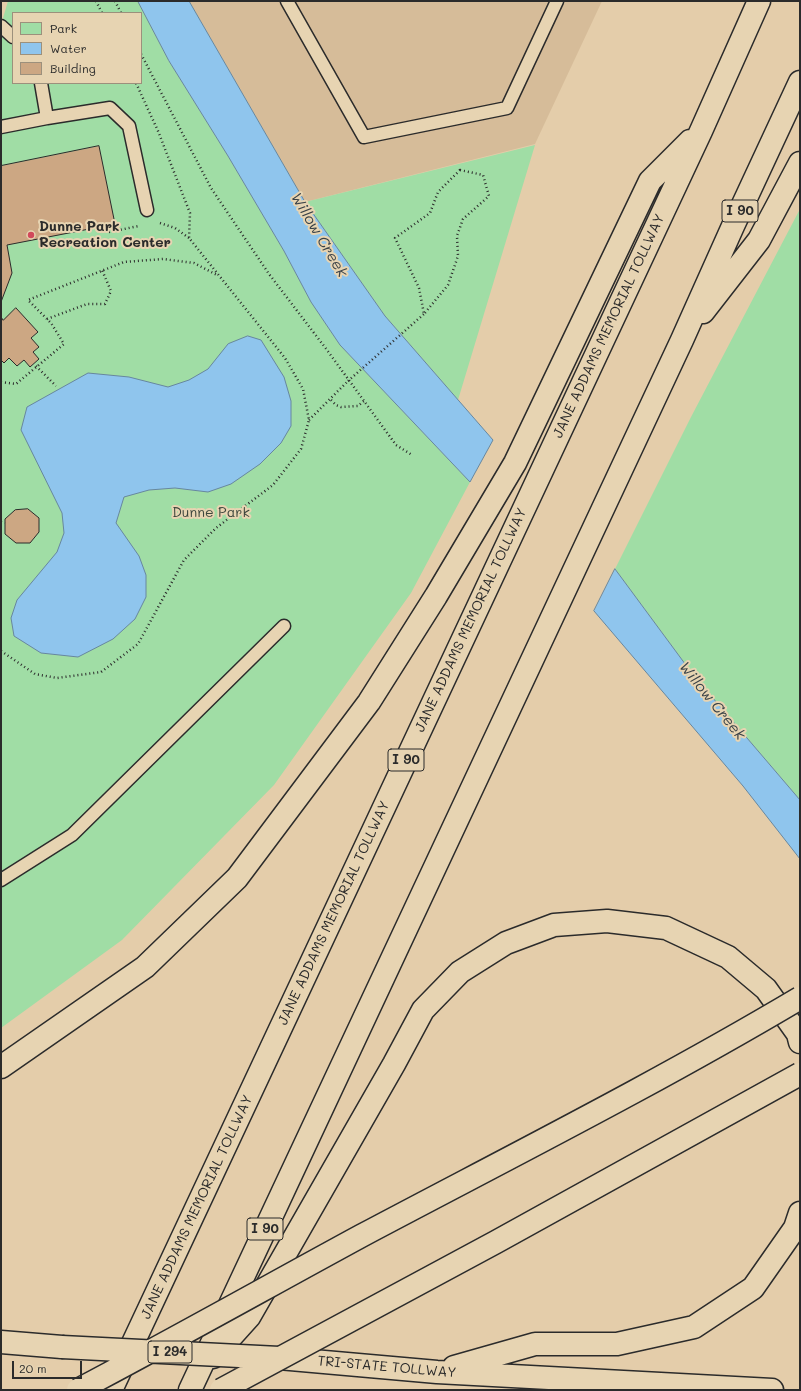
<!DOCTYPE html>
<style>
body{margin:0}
#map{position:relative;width:801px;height:1391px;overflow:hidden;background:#e4cdaa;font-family:Mali,sans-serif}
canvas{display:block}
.frame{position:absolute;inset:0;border:2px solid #2b2b2b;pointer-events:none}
.legend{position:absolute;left:12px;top:12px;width:130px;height:72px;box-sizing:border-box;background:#e7d4b2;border:1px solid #9c907c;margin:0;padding:5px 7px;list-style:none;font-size:12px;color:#2b2b2b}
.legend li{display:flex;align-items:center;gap:8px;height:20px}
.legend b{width:20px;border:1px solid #9c907c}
.scale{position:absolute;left:12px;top:1361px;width:70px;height:18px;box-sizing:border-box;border:2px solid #2b2b2b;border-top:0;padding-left:5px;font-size:12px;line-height:14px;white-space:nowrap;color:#2b2b2b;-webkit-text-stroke:3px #e7d4b2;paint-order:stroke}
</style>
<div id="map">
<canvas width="801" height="1391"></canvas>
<div class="frame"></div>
<ul class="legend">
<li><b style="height:11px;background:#a0dda5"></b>Park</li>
<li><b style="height:11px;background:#8fc5ed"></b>Water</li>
<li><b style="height:11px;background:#cca783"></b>Building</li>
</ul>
<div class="scale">20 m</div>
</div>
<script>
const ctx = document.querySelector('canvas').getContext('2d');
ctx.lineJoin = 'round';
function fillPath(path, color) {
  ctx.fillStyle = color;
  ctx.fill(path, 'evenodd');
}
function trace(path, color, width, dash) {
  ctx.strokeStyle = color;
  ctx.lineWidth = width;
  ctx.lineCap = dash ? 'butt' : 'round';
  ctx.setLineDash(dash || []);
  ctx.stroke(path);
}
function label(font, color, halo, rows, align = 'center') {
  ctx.font = font + ' Mali,sans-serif';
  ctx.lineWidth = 4;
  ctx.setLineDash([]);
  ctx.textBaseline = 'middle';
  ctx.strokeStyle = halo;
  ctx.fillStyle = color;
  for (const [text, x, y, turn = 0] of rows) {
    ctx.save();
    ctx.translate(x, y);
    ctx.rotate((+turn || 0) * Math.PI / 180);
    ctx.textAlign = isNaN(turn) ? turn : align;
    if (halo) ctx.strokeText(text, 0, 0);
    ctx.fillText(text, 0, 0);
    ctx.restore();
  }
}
const built = new Path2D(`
 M189 1H602L535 144 305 202Z`);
const green = new Path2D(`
 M8 1H138L169 61 228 156 284 251 311 302 340 345 470 482 411 593 274 785 122 940 1 1028V25ZM13 13H141V83H13Z
 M535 145 458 400 385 316 305 202Z
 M800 209V800L694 676 615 569 691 417Z`);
const water = new Path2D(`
 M138 1H189L305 202 385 316 493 440 470 482 340 345 311 302 284 251 228 156 169 61Z
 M248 336 261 340 284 377 291 401V426L281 443 260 464 231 484 208 492 175 488 149 490 124 497 116 523 139 556 146 575V597L135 619 113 639 78 657 41 653 14 636 11 618 17 600 57 552 64 533 62 513 21 430 27 407 88 373 129 377 168 387 189 380 208 369 228 344Z
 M615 569 694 676 800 800V859L743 786 594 611Z`);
const building = new Path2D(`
 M99 146 115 224 7 245 12 273 1 302V166Z
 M16 308 38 332 31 338 39 347 33 352 39 359 30 367 24 360 17 366 9 358 4 363 1 360V317L3 320Z
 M28 509 39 518V532L30 543H16L5 534V519L15 510Z`);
const path = new Path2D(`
 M96 1 102 13
 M115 1 121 13
 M141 54 211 188 269 274 327 350 396 445 412 455
 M460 170 483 175 489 196 463 219 457 236 458 256 448 285 424 314 419 288 395 238 430 213 438 192Z
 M160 223 175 228 189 238
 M109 232 139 226
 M47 319 87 304H105L111 291 102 270
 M36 366 56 386
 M1 382 16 384 64 344 51 323 28 300 124 262 163 259 194 263 217 275
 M331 400 336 405 341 407 358 406 364 401
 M309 420 348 381
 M1 522 5 523
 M1 651 35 674 57 678 101 672 138 644 184 560 216 528 273 485 301 449 309 420 303 389 285 358 189 238 190 213 158 131 136 83`);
const service = new Path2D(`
 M287 1 364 137 507 108 557 1
 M1 26 13 37
 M41 83 47 118
 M1 127 47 118 110 108 129 126 147 210
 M1 880 72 835 284 626`);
const motorway = new Path2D(`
 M703 312 759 240 800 163
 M1 1067 145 967 237 878 369 702 436 596 515 463 650 181 690 141
 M1 1342 62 1347
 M213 1357 249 1317 394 1064 423 1010 460 972 506 943 554 925 607 921 666 928 728 957 766 989 798 1034 800 1042
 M279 1358 437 1372 772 1390
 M454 1367 535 1344H617L694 1327 753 1288 795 1228 800 1213
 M111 1390 701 131 759 1
 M190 1390 682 340 733 226 800 82`);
const pathBridge = new Path2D(`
 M348 381 424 314`);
const motorwayBridge = new Path2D(`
 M62 1347 279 1358
 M78 1390C173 1340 267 1287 361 1236 508 1158 657 1083 800 998
 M221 1390 496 1242 800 1074`);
const markers = [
 [31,235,4,"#d1495b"]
];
const shields = [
 [740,211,36],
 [406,760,36],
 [265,1229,36],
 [170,1352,44]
];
const shieldNames = [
 ["I 90",740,211],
 ["I 90",406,760],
 ["I 90",265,1229],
 ["I 294",170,1352]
];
const poiNames = [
 ["Dunne Park",39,227],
 ["Recreation Center",39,243]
];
const streetNames = [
 ["JANE ADDAMS MEMORIAL TOLLWAY",609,326,-65],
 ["JANE ADDAMS MEMORIAL TOLLWAY",471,620,-65],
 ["JANE ADDAMS MEMORIAL TOLLWAY",334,913,-65],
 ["JANE ADDAMS MEMORIAL TOLLWAY",197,1207,-65],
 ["TRI-STATE TOLLWAY",387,1367,5]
];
const parkNames = [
 ["Dunne Park",211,513]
];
const waterNames = [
 ["Willow Creek",319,235,59],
 ["Willow Creek",712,701,51]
];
fillPath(built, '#d6bc99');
fillPath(green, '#a0dda5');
fillPath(water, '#8fc5ed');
trace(water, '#67879f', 1);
fillPath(building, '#cca783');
trace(building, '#2b2b2b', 1);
trace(service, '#2b2b2b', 15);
trace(motorway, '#2b2b2b', 25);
trace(path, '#2b2b2b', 2.5, [1, 3]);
trace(service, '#e7d4b2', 12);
trace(motorway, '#e7d4b2', 22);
trace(motorwayBridge, '#2b2b2b', 25, []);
trace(pathBridge, '#2b2b2b', 2.5, [1, 3]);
trace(motorwayBridge, '#e7d4b2', 22);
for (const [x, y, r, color] of markers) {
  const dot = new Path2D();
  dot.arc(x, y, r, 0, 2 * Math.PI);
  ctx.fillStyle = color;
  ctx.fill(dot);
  trace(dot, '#e7d4b2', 1.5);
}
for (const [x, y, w] of shields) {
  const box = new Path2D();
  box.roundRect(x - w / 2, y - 11, w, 22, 3);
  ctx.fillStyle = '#e7d4b2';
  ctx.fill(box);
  trace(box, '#2b2b2b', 1);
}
label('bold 13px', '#2b2b2b', null, shieldNames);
label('bold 14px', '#2b2b2b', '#e7d4b2', poiNames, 'left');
label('14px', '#2b2b2b', '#e7d4b2', streetNames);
label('14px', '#3d463d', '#e7d4b2', parkNames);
label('italic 15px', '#3a4248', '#e7d4b2', waterNames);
</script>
